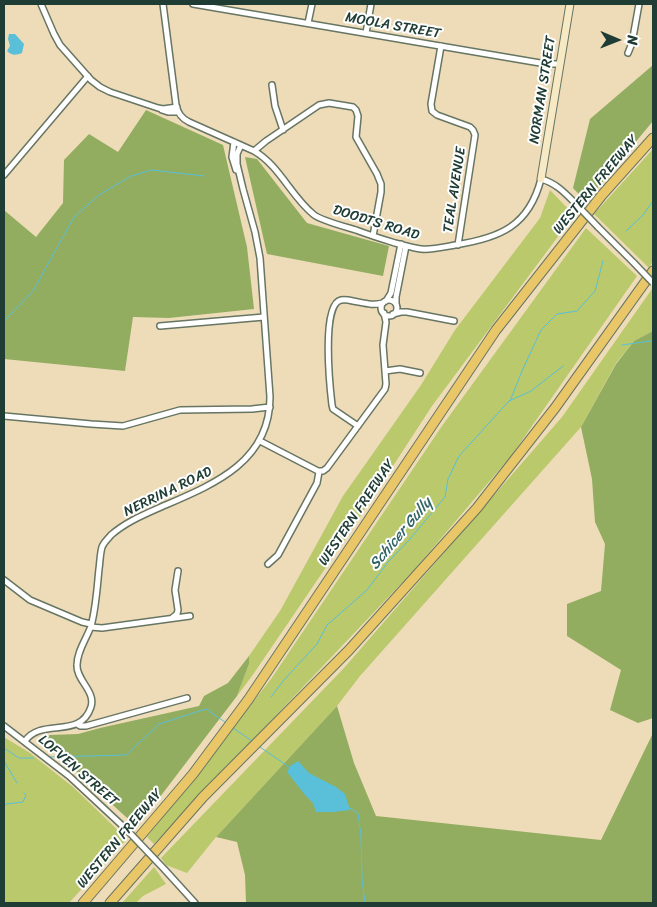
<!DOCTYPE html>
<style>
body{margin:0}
#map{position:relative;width:657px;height:907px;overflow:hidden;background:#eedcb9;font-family:Sriracha,sans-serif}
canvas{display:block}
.frame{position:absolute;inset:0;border:5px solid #1f3d34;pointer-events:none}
.north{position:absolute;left:592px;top:15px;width:50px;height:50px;-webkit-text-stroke:4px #fff;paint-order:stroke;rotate:91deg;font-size:14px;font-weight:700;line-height:20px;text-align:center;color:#1f3d34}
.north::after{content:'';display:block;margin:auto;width:18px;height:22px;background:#1f3d34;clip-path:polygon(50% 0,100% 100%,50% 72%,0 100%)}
</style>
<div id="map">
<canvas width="657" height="907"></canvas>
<div class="frame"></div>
<div class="north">N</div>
</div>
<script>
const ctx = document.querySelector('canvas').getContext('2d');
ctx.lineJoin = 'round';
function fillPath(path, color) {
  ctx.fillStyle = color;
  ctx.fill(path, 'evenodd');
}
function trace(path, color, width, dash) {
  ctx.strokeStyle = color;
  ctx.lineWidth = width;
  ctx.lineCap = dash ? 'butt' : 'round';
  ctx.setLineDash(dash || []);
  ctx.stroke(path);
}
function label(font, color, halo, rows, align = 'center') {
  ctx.font = font + ' Sriracha,sans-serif';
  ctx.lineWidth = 4;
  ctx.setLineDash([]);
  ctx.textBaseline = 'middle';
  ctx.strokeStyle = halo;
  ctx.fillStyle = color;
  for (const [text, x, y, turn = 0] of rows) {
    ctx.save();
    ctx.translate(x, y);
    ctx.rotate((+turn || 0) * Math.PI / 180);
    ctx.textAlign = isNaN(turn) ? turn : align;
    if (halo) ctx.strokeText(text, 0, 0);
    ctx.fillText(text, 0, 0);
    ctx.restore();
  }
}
const green = new Path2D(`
 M653 149V261L649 268 594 214Z
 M550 190 574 215 432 406 350 532 252 676 237 696 249 664V656L280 611 343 496 421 385 455 330 540 218Z
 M586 228 637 276 511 456 415 569 154 844 147 837 271 679 442 426Z
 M652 289 653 290V331L634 341 616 363 581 427 360 676 337 706 216 837 187 873 166 865 161 858 344 668 562 417Z
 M4 737 30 753 73 787 127 839 69 903H4Z
 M154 867 166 884 143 896 136 903H122Z`);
const forest = new Path2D(`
 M653 65V121L586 202 573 188 590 119Z
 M146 110 223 145 247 247 254 309 169 318 133 317 125 371 4 359V210L36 237 63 203 64 160 89 134 118 152Z
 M245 157 257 159 307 223 389 246 383 276 267 254Z
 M653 331V718L638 723 610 710 621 670 567 636V604L601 591 605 544 595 522 592 479 581 427 616 364 634 341Z
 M249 656V664L237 696 137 827 70 766 43 737 50 735 78 734 100 728 199 706 204 696 228 683Z
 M337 706 354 763 376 816 601 840 653 733V903H246L245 875 237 842 216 837Z`);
const water = new Path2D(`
 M9 34H15L24 44 22 53C16 55 12 56 7 51L10 46 8 39Z
 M298 761 309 773 336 787 345 794 350 810 333 812H316L313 803 305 795 287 772 290 766Z`);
const stream = new Path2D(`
 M626 231 643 215 653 201
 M4 321 33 291 74 217 99 195 131 176 152 170 204 176
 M622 345 650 341 653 342
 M510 401 522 371 541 330 557 314 577 311 595 291 603 261
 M271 697 283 681 317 644 327 625 367 590 388 562 410 539 445 497 448 479 459 456 509 401 531 391 563 366
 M233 728 252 741
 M260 747 289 767
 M4 748 19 758H33
 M49 757 126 755 159 724 206 709 225 722
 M4 761 17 783
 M4 807 6 804 23 802 26 795 24 793
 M348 807 358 813 361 836 362 879 365 903`);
const street = new Path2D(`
 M41 4 54 34 60 45 91 80 100 87 110 92 158 108 163 109 177 107
 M163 4 176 105C178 113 181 118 189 122L254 151C279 165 291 196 313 214 319 220 346 227 356 230 369 235 382 239 395 243 404 245 412 248 421 249 432 250 444 247 455 245 500 238 529 226 541 179 556 183 565 193 576 204
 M193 4 546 64H560
 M308 23 312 4
 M366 33 371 4
 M441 46 431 104 432 111 437 115 470 127 473 130 475 135 458 245
 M628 53 632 43 639 4
 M272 85 275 106 283 130
 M162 110 168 112H178
 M234 142 232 157 236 170
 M254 151 266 141 319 105 329 103 353 107 356 110 358 116 356 137 377 174 381 184V192L373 236
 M4 175 88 76
 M598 227 634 263
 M381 308a8 8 0 1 1 16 0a8 8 0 1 1-16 0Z
 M386 301 391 293 401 244
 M396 304V297L406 246
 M393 314 401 312H407L454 321
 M160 326 264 317
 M385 371 400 369 420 373
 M4 416 91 424 123 426 180 410 252 409 270 407
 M358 426 333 409 332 405C330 388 321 304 341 300 345 299 349 300 353 301 364 303 373 306 383 303
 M260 441 318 471H323L327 468 385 389 386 384 383 345 386 322 384 313
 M268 564 278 555 317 483 319 472
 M4 580 30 600 82 622 91 624
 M172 618 177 614 178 610 175 590 178 571
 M91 627 102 628 190 616
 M77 724 80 726H86L187 698
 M4 726 69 776 127 830
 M25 741C42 717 80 740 91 707 96 691 76 680 77 665 77 651 87 638 91 626 96 608 97 588 99 569 100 562 100 554 102 547 104 542 108 539 111 535 126 522 143 515 161 507 212 485 270 463 270 397L260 258 255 232 243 189 237 164V154L241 145
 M165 870 195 903`);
const secondary = new Path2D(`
 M541 179 570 4`);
const highway = new Path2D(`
 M83 903 193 774 248 700 496 330 602 195 653 138
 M110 903 203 797 349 650 477 508 555 408 653 271`);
const streetBridge = new Path2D(`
 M576 204 598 227
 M634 263 653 283
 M127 830 165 870`);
const streetNames = [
 ["MOOLA STREET",393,26,10],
 ["NORMAN STREET",543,90,-81],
 ["WESTERN FREEWAY",596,185,-50],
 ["TEAL AVENUE",455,190,-81],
 ["DOODTS ROAD",376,223,17],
 ["NERRINA ROAD",168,492,-26],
 ["WESTERN FREEWAY",357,513,-56],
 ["LOFVEN STREET",78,771,41],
 ["WESTERN FREEWAY",120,839,-50]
];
const waterNames = [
 ["Schicer Gully",401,534,-50]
];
fillPath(green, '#b9c96c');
fillPath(forest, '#92ad60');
fillPath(water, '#5abfd8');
trace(stream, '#5abfd8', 1);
trace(street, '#677563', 8);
trace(secondary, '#677563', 9);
trace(highway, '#677563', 11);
trace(street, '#fff', 5);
trace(secondary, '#f6e9c3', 7);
trace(highway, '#e9c769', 9);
trace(streetBridge, '#677563', 8, []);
trace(streetBridge, '#fff', 5);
label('14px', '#1f3d34', '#fff', streetNames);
label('italic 15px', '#316465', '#fff', waterNames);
</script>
